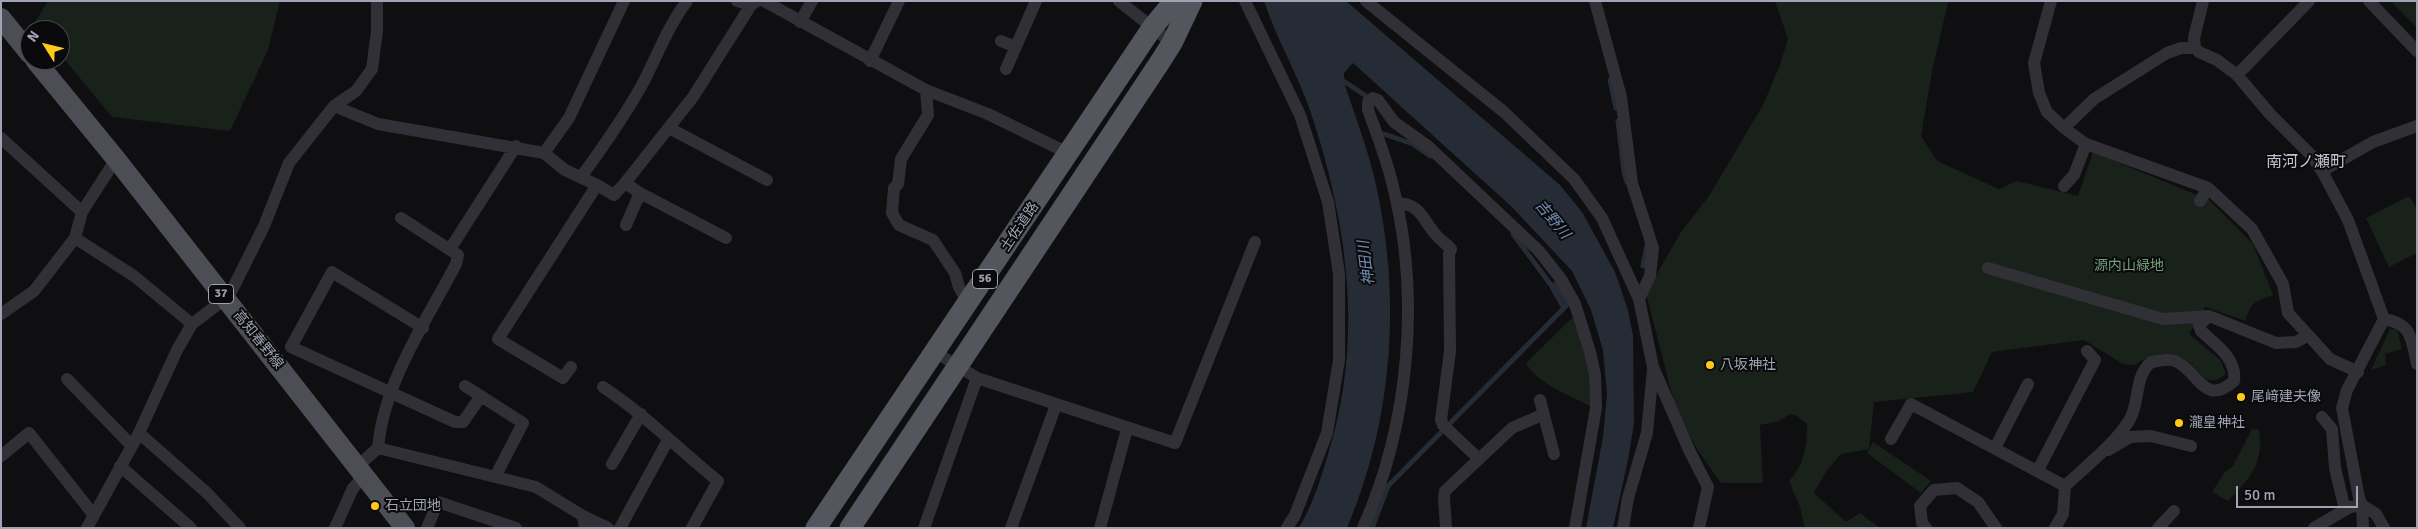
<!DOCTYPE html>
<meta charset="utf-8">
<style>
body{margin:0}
#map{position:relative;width:2418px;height:529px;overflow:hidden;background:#0f0f11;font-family:Signika,sans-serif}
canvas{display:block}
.frame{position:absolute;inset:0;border:2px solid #9fa3b3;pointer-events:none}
.north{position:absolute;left:20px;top:20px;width:50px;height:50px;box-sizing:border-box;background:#0a0a0c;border:1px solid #46474f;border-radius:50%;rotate:306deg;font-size:14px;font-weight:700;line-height:20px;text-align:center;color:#9fa3b3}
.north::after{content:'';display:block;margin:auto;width:18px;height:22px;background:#ffc919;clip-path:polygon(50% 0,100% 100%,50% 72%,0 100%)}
.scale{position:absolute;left:2236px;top:486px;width:122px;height:22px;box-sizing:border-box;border:2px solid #9fa3b3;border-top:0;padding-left:6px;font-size:15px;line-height:18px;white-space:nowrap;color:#9fa3b3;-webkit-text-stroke:4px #0a0a0c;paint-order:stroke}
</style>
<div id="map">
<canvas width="2418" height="529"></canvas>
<div class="frame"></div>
<div class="north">N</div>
<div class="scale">50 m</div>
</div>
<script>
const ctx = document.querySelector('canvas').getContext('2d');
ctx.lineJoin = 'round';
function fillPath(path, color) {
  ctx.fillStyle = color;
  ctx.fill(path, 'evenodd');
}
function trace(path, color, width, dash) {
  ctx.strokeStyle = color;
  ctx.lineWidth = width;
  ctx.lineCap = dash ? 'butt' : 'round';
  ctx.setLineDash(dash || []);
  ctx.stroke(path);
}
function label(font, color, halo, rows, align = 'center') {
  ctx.font = font + ' Signika,"Noto Sans JP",sans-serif';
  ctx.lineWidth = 4;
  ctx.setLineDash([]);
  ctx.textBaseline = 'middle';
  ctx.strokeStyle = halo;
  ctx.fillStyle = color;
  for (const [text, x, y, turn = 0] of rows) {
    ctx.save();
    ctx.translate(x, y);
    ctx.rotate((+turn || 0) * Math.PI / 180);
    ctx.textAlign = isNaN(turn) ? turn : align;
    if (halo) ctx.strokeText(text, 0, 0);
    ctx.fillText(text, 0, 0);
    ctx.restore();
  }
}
const green = new Path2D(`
 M48 1H280L268 50 230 131 112 117 60 54V30H42L35 22Z
 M1775 1H1951L1948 3 1932 71 1921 136 1937 161 1999 189 2017 181 2078 196 2093 152 2209 200 2253 244 2273 295C2256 301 2250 302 2246 321L2205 307 2189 334 2220 360 2226 374C2205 391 2201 370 2187 361 2172 351 2150 351 2136 365L2123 364 2084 340 1992 352 1973 392 1874 402 1869 449 1841 454 1827 470 1814 493 1846 522 1860 513 1880 528H1805L1800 507 1789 481C1804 465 1807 446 1807 424L1797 416 1790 414 1779 421 1760 425 1763 483H1721L1697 449 1676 410 1646 293 1681 232 1709 196 1763 105 1780 65 1788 39Z
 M2391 1H2417V28Z
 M2409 196 2416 207 2417 253 2389 267 2366 218Z
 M1572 318 1580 325 1589 377 1590 406C1572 397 1535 382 1526 363Z
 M2390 329H2397L2402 349 2385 354 2386 365 2371 370Z
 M2252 429 2259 430C2264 464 2250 478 2228 501L2212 492 2225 472 2233 466Z
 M1873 442 1931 481 1921 493 1867 453Z`);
const water = new Path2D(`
 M1264 1H1346L1560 185 1582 212 1615 272 1628 310 1633 336 1634 423 1628 460 1613 528H1586L1603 437 1607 394 1603 350 1591 310 1572 271 1512 207 1353 63 1344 73V82C1354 113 1366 144 1374 176 1402 293 1394 417 1347 528H1299C1312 506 1320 481 1327 458 1364 342 1349 230 1312 116 1300 78 1277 41 1264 1Z`);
const stream = new Path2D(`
 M1339 78 1366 96
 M1610 80 1616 108
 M1618 121 1624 172 1627 182
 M1384 134 1413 144 1430 156
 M1513 234 1551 285 1564 308
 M1643 266 1647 245
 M1372 528 1388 486 1568 304 1556 284`);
const minor = new Path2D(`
 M737 1 751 5
 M764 1 926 90 928 115 901 159 898 184 894 188 892 213 899 225 933 240 955 273 959 287 968 303
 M1119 1 1172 43
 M1245 1 1300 115 1328 202 1339 274V360L1327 433 1295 515 1287 528
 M1366 1 1504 112 1574 179 1602 218 1639 299 1653 367 1690 452 1708 487 1699 528
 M1595 1 1621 97 1632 183 1653 248 1650 276 1639 299
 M2051 1 2034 63 2039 93 2047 112 2064 128 2086 144 2208 188 2252 229 2283 284 2288 313 2330 359 2358 372
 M2203 1 2194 38 2195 48 2199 52 2217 60 2237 75
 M2309 1 2237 75 2270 114 2311 155 2322 171 2348 220 2384 319 2347 390 2342 408 2359 498 2362 505 2363 528
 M2369 1 2417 51
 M800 22 812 1
 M1001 41 1016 47
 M870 61 899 1
 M1006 69 1036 1
 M926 90 988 114 1070 154
 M334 106 378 124 544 153 565 170 597 185 498 339 563 378 571 367
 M669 128 767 180
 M2064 128 2094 99 2167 53 2181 48H2195
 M1 138 82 212
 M544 153 569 118 624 1
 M2322 171 2373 142 2417 126
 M581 177C603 147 625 116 643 83 657 56 668 26 687 1
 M625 183 693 97 751 5 757 1
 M597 185 614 195 625 183 640 193 726 238
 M2064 186 2074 175 2086 144
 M2200 201 2208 188
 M1397 203C1422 204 1422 220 1437 236 1441 241 1447 244 1451 249L1449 254 1450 351 1441 420 1443 425 1479 459
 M626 225 640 193
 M75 238 134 276 192 324
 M450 249 516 146
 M1988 268 2163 319 2209 316 2276 343 2296 342 2307 336
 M1 314 34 291 75 238 82 212 116 159
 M2384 319C2413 324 2411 339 2417 364
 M423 328 332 272 291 347 455 422H463L481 396
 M935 352 977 378 1175 443 1255 242
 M67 379 132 446
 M465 386 523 423 495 477
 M603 387C644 414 680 450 718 481L692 528
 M1540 400 1554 454
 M2322 417 2332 429 2335 468 2345 510
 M139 433 207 493 240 528
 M1891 439 1911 404 2065 486
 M378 448 536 487 583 516 585 528
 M1995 448 2028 384
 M2108 450 2130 437 2151 436 2191 446
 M1 456 29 433 93 514
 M612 464 641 414
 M120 466 191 528
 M358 466 378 448C384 381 426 322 456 264L458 255 401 218
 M2038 470 2095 360 2087 351
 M583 516 608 528
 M87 528 139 433 177 350 192 324 225 299 232 290 264 226 289 163 334 106 356 91 372 69 377 31V1
 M335 528 353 488 365 475
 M427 528 438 502 516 528
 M620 528 668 440
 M924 528 977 378
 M1011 528 1056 405
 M1100 528 1127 429
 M1363 528C1410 422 1421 295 1392 182 1386 158 1377 134 1368 110V102L1373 98 1378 100 1394 122 1429 147 1539 251 1561 279 1575 304 1590 352 1595 375 1596 408 1575 528
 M1446 528 1444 498 1445 491 1512 428 1542 415
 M1623 528 1628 498 1647 433 1653 369
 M1926 528 1922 523 1920 506 1934 490 1957 488 1978 502 1996 528
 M2055 528 2063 514 2065 486C2085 467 2116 443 2130 419 2140 401 2134 377 2151 362 2159 361 2168 358 2175 361 2198 370 2204 408 2234 381 2237 358 2216 345 2201 331L2199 325 2209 316
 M2158 528 2174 511
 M2314 528 2350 507 2362 505 2376 514 2384 528`);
const primary = new Path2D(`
 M1 18 30 54
 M35 60 116 159 405 528`);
const trunk = new Path2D(`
 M816 528 1152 28 1174 1
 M850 528 1160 62 1172 43 1192 1`);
const markers = [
 [1710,365,5,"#ffc919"],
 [2241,397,5,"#ffc919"],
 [2179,423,5,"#ffc919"],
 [375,506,5,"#ffc919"]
];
const shields = [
 [985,279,25],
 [221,294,25]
];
const shieldNames = [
 ["56",985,279],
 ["37",221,294]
];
const streetNames = [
 ["土佐道路",1020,227,-56],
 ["高知春野線",258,340,51]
];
const parkNames = [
 ["源内山緑地",2129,266]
];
const poiNames = [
 ["八坂神社",1720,365],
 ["尾﨑建夫像",2251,397],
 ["瀧皇神社",2189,423],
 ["石立団地",385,506]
];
const waterNames = [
 ["吉野川",1552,220,50],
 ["神田川",1367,263,-97]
];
const quarterNames = [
 ["南河ノ瀬町",2306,163]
];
fillPath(green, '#19211b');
fillPath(water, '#252c35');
trace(stream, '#252c35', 5);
trace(minor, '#303036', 12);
trace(primary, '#4c4d55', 20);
trace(trunk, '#54565e', 21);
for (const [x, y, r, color] of markers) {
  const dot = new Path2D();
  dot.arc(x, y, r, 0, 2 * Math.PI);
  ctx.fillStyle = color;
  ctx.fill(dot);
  trace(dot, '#0a0a0c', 2);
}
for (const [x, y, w] of shields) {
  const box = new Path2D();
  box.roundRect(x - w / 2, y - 9.5, w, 19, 4);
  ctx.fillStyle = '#0a0a0c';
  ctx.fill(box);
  trace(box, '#9fa3b3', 1);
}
label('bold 12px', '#9fa3b3', null, shieldNames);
label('14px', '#9fa3b3', '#0a0a0c', streetNames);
label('14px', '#74a07b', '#0a0a0c', parkNames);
label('14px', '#9fa3b3', '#0a0a0c', poiNames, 'left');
label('italic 15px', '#728eb2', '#0a0a0c', waterNames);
label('16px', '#c0c3cf', '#0a0a0c', quarterNames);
</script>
